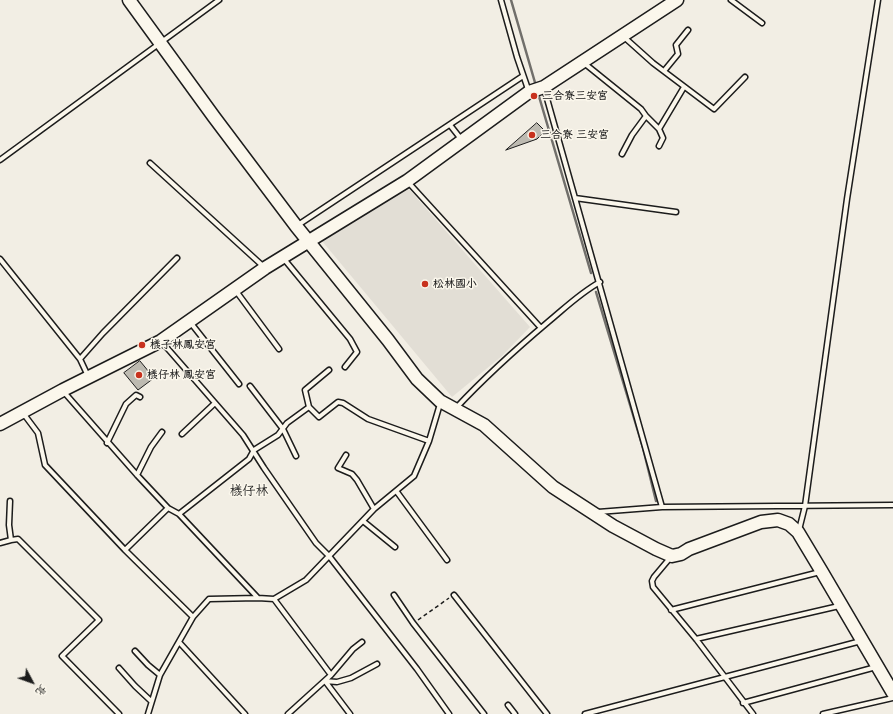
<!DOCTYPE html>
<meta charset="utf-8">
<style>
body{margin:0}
#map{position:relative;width:893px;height:714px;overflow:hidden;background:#f2eee4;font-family:"Balsamiq Sans","LXGW WenKai TC",sans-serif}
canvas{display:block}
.north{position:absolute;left:12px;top:662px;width:40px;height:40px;-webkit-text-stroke:3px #fbf7ec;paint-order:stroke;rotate:131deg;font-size:11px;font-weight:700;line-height:16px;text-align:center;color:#1c1c1c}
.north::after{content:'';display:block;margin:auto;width:14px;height:18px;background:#1c1c1c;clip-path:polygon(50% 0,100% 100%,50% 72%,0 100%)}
</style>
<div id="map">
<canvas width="893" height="714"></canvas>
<div class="north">北</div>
</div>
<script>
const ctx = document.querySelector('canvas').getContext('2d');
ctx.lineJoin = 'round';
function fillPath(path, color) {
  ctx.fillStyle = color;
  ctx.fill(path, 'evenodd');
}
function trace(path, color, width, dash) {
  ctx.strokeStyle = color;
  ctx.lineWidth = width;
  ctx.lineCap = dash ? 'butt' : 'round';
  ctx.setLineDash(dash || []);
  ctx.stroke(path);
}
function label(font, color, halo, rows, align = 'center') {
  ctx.font = font + ' "Balsamiq Sans","LXGW WenKai TC",sans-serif';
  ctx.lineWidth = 3;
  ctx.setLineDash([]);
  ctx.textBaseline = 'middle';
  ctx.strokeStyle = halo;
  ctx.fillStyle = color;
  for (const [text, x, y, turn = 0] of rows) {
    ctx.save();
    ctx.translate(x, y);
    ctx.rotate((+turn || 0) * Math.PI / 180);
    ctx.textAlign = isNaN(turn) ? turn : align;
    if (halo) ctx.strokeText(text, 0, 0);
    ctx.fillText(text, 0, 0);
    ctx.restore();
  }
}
const built = new Path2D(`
 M409 189 530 327 502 356 452 397 322 241Z`);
const stream = new Path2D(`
 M511 0 536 86
 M538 93 591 273
 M596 292 643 448 656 501`);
const building = new Path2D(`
 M537 123 545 131 537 139 506 150Z
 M140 361 154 378 138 390 124 373Z`);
const path = new Path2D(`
 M418 620 449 598`);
const lane = new Path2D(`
 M501 0 517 57 529 92
 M731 0 762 23
 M624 37 653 63 714 109 745 77
 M584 63 641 109 646 116 659 129 663 138 659 146
 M664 71 678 54 676 45 688 30
 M544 88 662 507
 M450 125 461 139
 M659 129 684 87
 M622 154 632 135 646 116
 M0 160 219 0
 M150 163 264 267
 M408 182 541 328
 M575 198 676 212
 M298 225 523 76
 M0 259 80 359 88 376
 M284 259 350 339 357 352 345 367
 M236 291 279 349
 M190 322 239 384
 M161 341 243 435 264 468 316 543 329 556 417 669 449 714
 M80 359 103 333 177 258
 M250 386 283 429 296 456
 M63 391 137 475 168 508 179 514 258 598
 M309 407 305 390 329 370
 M456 408C485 377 516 349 548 322 565 308 580 293 600 282
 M23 413 38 433 45 465 125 550 193 617
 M182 434 215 403
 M107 443 126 404 136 395 140 397
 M346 455 338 468 352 474 357 480 374 509
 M137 475 151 447 162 432
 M397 492 447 560
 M10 501 9 525 11 540
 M598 512 662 507 893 505
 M179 514 249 459 254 450 278 435 287 423 309 407 319 417 338 402 343 403 368 419 429 441
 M363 521 395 547
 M799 530 805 506 847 199 878 0
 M0 543 11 540 18 539 99 620 62 656 119 714
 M125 550 168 508
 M670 558 654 577 652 581 653 587 696 639 753 714
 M394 595 413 623 484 714
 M454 595 547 714
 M274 599 331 675 288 714
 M671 610 820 572
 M696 639 839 606
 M179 642 245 714
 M135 651 148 665 160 675
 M119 668 135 686 151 701
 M331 675 353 649 362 642
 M743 703 876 667
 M508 705 515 714
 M148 714 160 675 193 617 209 599 258 598 274 599 306 580 374 509 414 476 429 441 440 404
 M350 714 325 681 337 682 351 678 377 664
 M585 714 861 641
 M823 714 893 698`);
const secondary = new Path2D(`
 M129 0 214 117 296 226 388 340 417 379 440 401 484 425 553 487 613 526 656 549 672 556 681 554 689 549 761 522 778 520 789 524 798 532 822 572 893 693
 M0 424 63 390 161 341 265 268 407 181 529 92 544 87 677 0`);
const markers = [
 [534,96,4,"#c8321e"],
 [532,135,4,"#c8321e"],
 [425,284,4,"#c8321e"],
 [142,345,4,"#c8321e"],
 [139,375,4,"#c8321e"]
];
const poiNames = [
 ["三合寮三安宮",542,96],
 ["三合寮 三安宮",540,135],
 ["松林國小",433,284],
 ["檨子林鳳安宮",150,345],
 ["檨仔林 鳳安宮",147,375]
];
const quarterNames = [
 ["檨仔林",249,492]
];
fillPath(built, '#e2ded5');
trace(stream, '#716f6b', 2.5);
fillPath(building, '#bdbab1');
trace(building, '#1c1c1c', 1);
trace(lane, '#1c1c1c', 7);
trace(secondary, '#1c1c1c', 15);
trace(path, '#1c1c1c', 1.5, [4, 3]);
trace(lane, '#fbf7ec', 4);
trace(secondary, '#fbf7ec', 12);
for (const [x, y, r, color] of markers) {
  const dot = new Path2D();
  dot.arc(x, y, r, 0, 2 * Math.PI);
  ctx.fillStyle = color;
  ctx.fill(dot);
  trace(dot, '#fbf7ec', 1.5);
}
label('bold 11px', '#1c1c1c', '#fbf7ec', poiNames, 'left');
label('13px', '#1c1c1c', '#fbf7ec', quarterNames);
</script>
